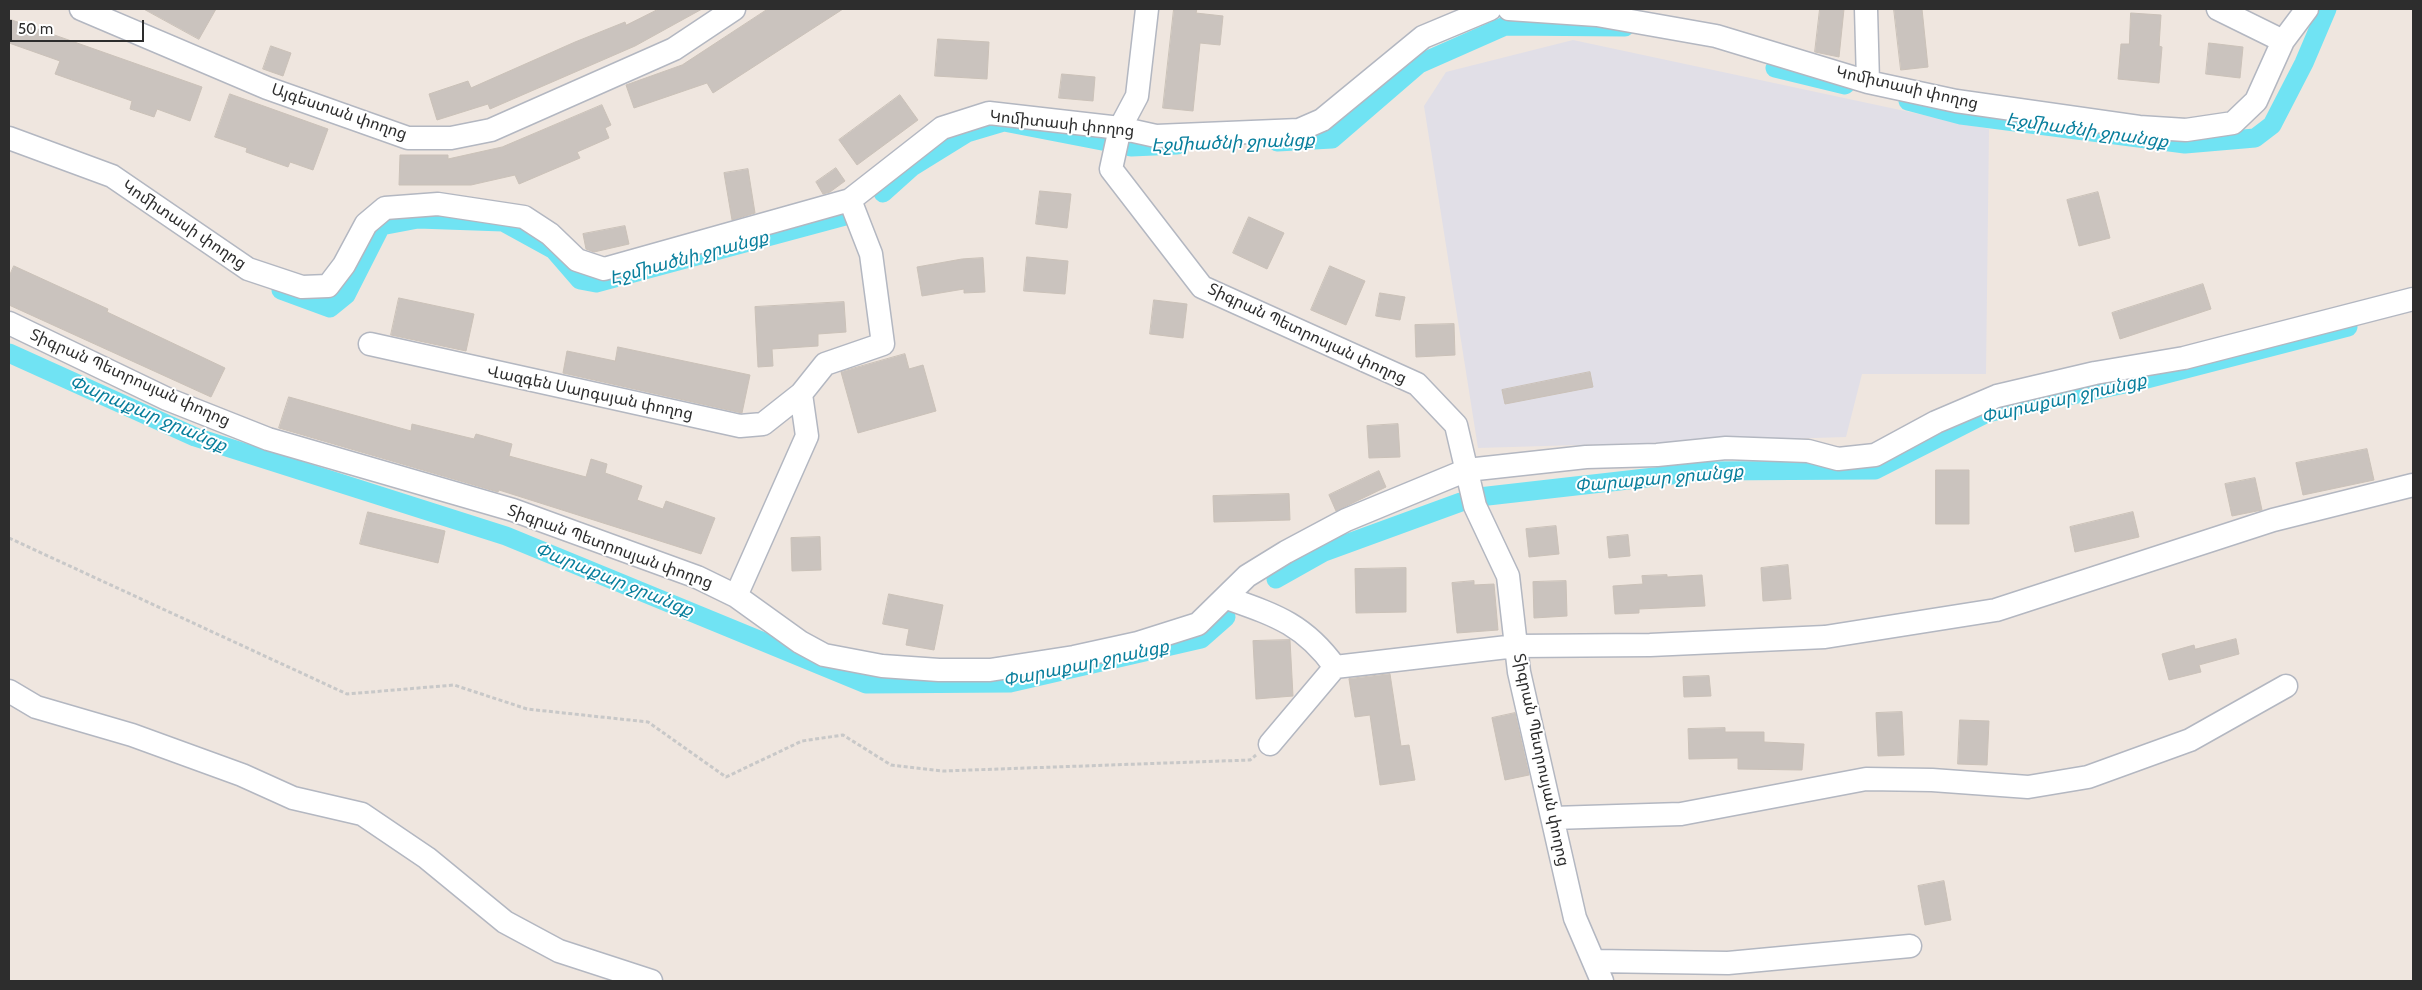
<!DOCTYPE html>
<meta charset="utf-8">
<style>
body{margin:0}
#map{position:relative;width:2422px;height:990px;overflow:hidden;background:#efe6df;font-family:Cabin,sans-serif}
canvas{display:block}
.frame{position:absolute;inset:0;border:10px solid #2d2d2d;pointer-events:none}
.scale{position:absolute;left:10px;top:20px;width:134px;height:22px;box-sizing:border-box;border:2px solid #2d2d2d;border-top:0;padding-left:6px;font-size:15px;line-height:18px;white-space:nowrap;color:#2d2d2d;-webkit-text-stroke:4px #fff;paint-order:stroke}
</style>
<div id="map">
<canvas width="2422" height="990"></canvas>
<div class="frame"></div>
<div class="scale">50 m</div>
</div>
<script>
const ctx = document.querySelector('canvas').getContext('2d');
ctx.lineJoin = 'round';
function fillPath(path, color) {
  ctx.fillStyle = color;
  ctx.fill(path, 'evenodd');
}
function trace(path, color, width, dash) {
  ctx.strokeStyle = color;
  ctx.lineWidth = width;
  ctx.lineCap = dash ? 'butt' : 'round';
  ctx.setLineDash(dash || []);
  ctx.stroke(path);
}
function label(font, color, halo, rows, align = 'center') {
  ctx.font = font + ' Cabin,"Noto Sans Armenian",sans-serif';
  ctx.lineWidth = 4;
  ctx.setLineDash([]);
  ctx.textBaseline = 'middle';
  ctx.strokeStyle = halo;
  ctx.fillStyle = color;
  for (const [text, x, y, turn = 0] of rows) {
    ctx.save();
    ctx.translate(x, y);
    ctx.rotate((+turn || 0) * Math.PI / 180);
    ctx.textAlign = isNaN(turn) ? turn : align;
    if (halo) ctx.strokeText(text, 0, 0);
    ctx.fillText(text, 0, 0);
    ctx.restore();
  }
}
const industrial = new Path2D(`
 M1573 40 1989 129 1986 374H1862L1846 437 1478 448 1424 106 1446 72Z`);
const canal = new Path2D(`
 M1775 68 1845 85
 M1908 101 1961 115 2185 144 2255 138 2272 125 2304 63 2327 9
 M1277 142 1332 139 1419 64 1505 26 1625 27
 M1131 147 1177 145
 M883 193 912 167 967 133 1004 122 1102 141
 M281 290 330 308 346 295 381 226 418 219 503 222 554 250 580 280 596 283 845 216
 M9 353 195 437 506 536 866 684 1010 683 1201 639 1226 617
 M1479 497 1707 471 1875 470 1987 413 2139 381 2348 327
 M1276 579 1324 552 1461 502`);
const building = new Path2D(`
 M144 9H216L199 39Z
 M659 9H702L635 46 490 109 488 104 437 120 429 94 468 81 471 88 575 42 625 22 626 25Z
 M768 9H843L713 93 707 83 634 108 626 85 682 65Z
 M1174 9H1197L1196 13 1223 16 1220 45 1200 43 1193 111 1163 108Z
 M1820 9H1844L1839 57 1815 52Z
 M1894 9H1922L1928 67 1901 70Z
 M2131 13 2161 15 2159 46 2162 47 2159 83 2118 79 2121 44H2129Z
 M9 19 202 87 190 121 157 109 154 117 130 109 132 101 55 74 60 61 9 43Z
 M938 39 989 42 987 79 935 76Z
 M2209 43 2243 47 2240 78 2206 74Z
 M271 46 291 53 283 76 263 69Z
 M1062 74 1095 77 1093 101 1059 98Z
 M230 94 328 129 313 170 290 162 288 167 246 152 247 148 215 137Z
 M900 95 918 120 857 165 839 140Z
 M602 105 611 125 605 128 609 138 577 152 580 158 519 184 515 175 471 185H399L400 155H448V159L502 147Z
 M836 168 845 181 830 192 823 194 816 182Z
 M748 169 755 213 732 220 724 173Z
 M1040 191 1071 194 1067 228 1036 224Z
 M2098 192 2110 238 2079 246 2067 200Z
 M1249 217 1284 233 1267 269 1233 253Z
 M625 226 629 244 594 252 586 249 583 234Z
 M1027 257 1068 261 1065 294 1024 291Z
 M983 258 985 292 964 293V289L922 296 917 267 962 259Z
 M14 266 108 309 107 312 225 368 211 397 9 305V277Z
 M1330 266 1365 281 1346 325 1311 310Z
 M2203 284 2211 309 2120 339 2112 313Z
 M1380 293 1405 297 1400 320 1376 316Z
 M399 298 474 314 466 351 391 335Z
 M1154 300 1187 304 1183 338 1150 334Z
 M844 302 846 332 818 334V346L772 349 773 366 758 367 755 307Z
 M1454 324 1455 355 1416 357 1415 325Z
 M618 347 750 375 742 413 563 373 567 351 615 361Z
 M905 354 909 369 923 365 936 411 858 433 841 372Z
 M1590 372 1593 387 1505 404 1502 390Z
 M289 397 411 431 412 424 474 439 476 434 512 444 509 456 586 477 591 459 607 464 605 473 642 486 637 500 663 509 666 501 715 518 701 554 499 490 498 492 279 428Z
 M1398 424 1400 457 1369 458 1367 426Z
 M2367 449 2374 480 2303 495 2296 463Z
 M1936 470H1969V524H1936Z
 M1379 471 1386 487 1336 511 1329 495Z
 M2255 478 2262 510 2232 516 2225 484Z
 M1289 494 1290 520 1214 522 1213 496Z
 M368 512 445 531 438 563 360 544Z
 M2133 512 2139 537 2075 552 2070 527Z
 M1556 526 1559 554 1529 557 1526 529Z
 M1628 535 1630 556 1609 558 1607 537Z
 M820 537 821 570 792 571 791 538Z
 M1788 565 1791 599 1763 601 1761 568Z
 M1406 568V612L1356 613 1355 569Z
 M1667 575V577L1702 575 1705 606 1639 609V613L1615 614 1613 586 1643 584 1642 576Z
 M1474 581V585L1494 584 1498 630 1457 633 1452 583Z
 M1566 581 1567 616 1534 618 1533 582Z
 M889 594 943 605 934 650 906 645 909 629 883 624Z
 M2236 639 2239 654 2199 665 2201 672 2169 680 2162 654 2194 645 2195 649Z
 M1290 640 1293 696 1256 699 1253 641Z
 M1390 674 1401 746 1409 745 1415 780 1380 785 1370 715 1355 717 1349 679Z
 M1709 676 1711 696 1684 697 1683 677Z
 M1902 712 1904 755 1878 756 1876 713Z
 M1515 713 1529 775 1505 780 1492 718Z
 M1960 720 1989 721 1987 765 1958 764Z
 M1725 728V732H1764V742L1804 744 1802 770 1738 769V758L1689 759 1688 729Z
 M1944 881 1951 920 1925 925 1918 886Z`);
const path = new Path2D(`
 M9 538 347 694 454 685 527 709 648 722 726 777 802 741 843 735 891 765 943 771 1250 760 1256 755`);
const minor = new Path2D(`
 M81 9 267 88 408 138H451L491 130 674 49 734 9
 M1147 9 1137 96 1120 128 1111 169 1202 287 1417 384 1456 425 1475 506 1508 576 1519 672 1575 918 1602 981
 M1509 9 1597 15 1716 36 1868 82 1956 101 2139 127 2186 130 2233 123 2256 101 2283 41 2307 9
 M1866 9 1868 82
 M2218 9 2283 41
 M9 138 112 176 248 269 302 287 328 286 344 265 366 224 385 208 438 204 524 217 550 234 577 260 604 269 850 200 942 128 989 113 1120 128 1156 136 1299 130 1322 120 1423 37 1490 9
 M9 323 167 399 268 439 513 510 697 577 736 596 800 642 824 655 882 666 939 670H990L1074 657 1138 643 1198 624 1247 576 1286 552 1346 520 1467 470 1586 457 1657 455 1726 448 1808 451 1838 459 1875 455 1936 422 1997 396 2095 373 2184 358 2413 299
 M370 344 740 426 763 424 801 394
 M736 596 807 436 801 394 825 364 883 344 871 254 850 200
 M1227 598C1275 615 1304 624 1335 667
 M9 691 36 707 132 735 242 775 293 798 362 814 427 858 505 922 559 951 651 981
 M1270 744 1335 667 1516 646 1650 645 1825 637 1996 610 2273 520 2413 485
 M1553 818 1681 814 1866 779 1932 780 2028 787 2088 777 2190 740 2286 686
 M1594 961 1728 963 1910 946`);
const streetNames = [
 ["Կոմիտասի փողոց",1907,88,13],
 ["Այգեստան փողոց",339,112,19],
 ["Կոմիտասի փողոց",1062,124,6],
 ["Կոմիտասի փողոց",184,225,34],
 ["Տիգրան Պետրոսյան փողոց",1307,334,25],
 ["Տիգրան Պետրոսյան փողոց",130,378,24],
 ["Վազգեն Սարգսյան փողոց",590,393,12],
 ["Տիգրան Պետրոսյան փողոց",610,547,20],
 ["Տիգրան Պետրոսյան փողոց",1541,760,78]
];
const waterNames = [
 ["Էջմիածնի ջրանցք",2087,131,8],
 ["Էջմիածնի ջրանցք",1233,143,-2],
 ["Էջմիածնի ջրանցք",689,258,-15],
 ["Փարաքար ջրանցք",2064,399,-13],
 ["Փարաքար ջրանցք",148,414,23],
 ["Փարաքար ջրանցք",1659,479,-5],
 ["Փարաքար ջրանցք",614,580,22],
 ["Փարաքար ջրանցք",1086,664,-12]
];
fillPath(industrial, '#e1dfe7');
trace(canal, '#70e3f3', 19);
fillPath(building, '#cac3be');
trace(building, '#cac1b8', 1);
trace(minor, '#b3b7c1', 25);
trace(path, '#c8c8c8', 3, [4, 2.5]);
trace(minor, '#fff', 22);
label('16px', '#2d2d2d', '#fff', streetNames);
label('italic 18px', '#097f9d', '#fff', waterNames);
</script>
